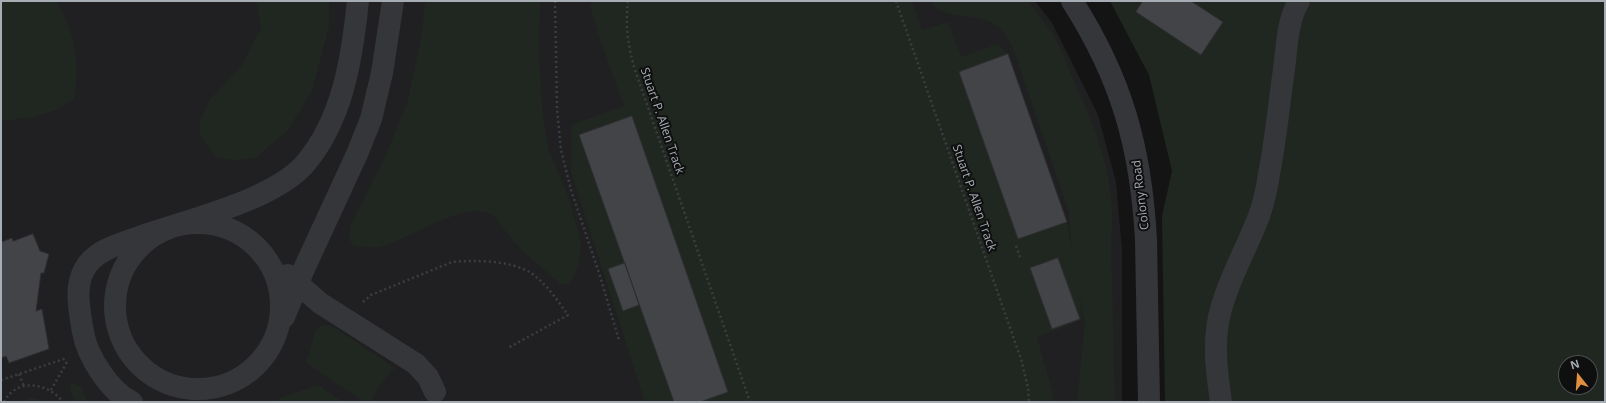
<!DOCTYPE html>
<style>
body{margin:0}
#map{position:relative;width:1606px;height:403px;overflow:hidden;background:#141415;font-family:"Open Sans",sans-serif}
canvas{display:block}
.frame{position:absolute;inset:0;border:2px solid #a6adb4;pointer-events:none}
.north{position:absolute;left:1558px;top:355px;width:40px;height:40px;box-sizing:border-box;background:#0f0f10;border:1px solid #4b4e52;border-radius:50%;rotate:343deg;font-size:11px;font-weight:700;line-height:16px;text-align:center;color:#a6adb4}
.north::after{content:'';display:block;margin:auto;width:14px;height:18px;background:#e2903f;clip-path:polygon(50% 0,100% 100%,50% 72%,0 100%)}
</style>
<div id="map">
<canvas width="1606" height="403"></canvas>
<div class="frame"></div>
<div class="north">N</div>
</div>
<script>
const ctx = document.querySelector('canvas').getContext('2d');
ctx.lineJoin = 'round';
function fillPath(path, color) {
  ctx.fillStyle = color;
  ctx.fill(path, 'evenodd');
}
function trace(path, color, width, dash) {
  ctx.strokeStyle = color;
  ctx.lineWidth = width;
  ctx.lineCap = dash ? 'butt' : 'round';
  ctx.setLineDash(dash || []);
  ctx.stroke(path);
}
function label(font, color, halo, rows, align = 'center') {
  ctx.font = font + ' "Open Sans",sans-serif';
  ctx.lineWidth = 4;
  ctx.setLineDash([]);
  ctx.textBaseline = 'middle';
  ctx.strokeStyle = halo;
  ctx.fillStyle = color;
  for (const [text, x, y, turn = 0] of rows) {
    ctx.save();
    ctx.translate(x, y);
    ctx.rotate((+turn || 0) * Math.PI / 180);
    ctx.textAlign = isNaN(turn) ? turn : align;
    if (halo) ctx.strokeText(text, 0, 0);
    ctx.fillText(text, 0, 0);
    ctx.restore();
  }
}
const built = new Path2D(`
 M1 1H1035L1052 23 1098 115 1116 182 1122 250V402H1Z`);
const green = new Path2D(`
 M1 1H56C76 33 80 63 74 99L56 110 33 117 1 121Z
 M256 1H329V26L312 91 287 131 255 158 233 160 216 157 200 135V121L209 101 242 65 261 28Z
 M425 1H540L539 58 543 117 549 151 568 196 581 242 579 263 573 278 568 284 561 285C543 267 521 253 506 232 502 226 496 216 490 214 463 201 411 238 383 246 374 249 362 247 353 245L349 239 350 227 384 159 407 104 422 34Z
 M592 1H912L922 30 948 22 961 57 998 44 1008 54 1067 222 1072 248 1069 212 1013 48C1009 41 1006 33 999 27 979 10 942 23 931 1H1028C1037 12 1046 24 1053 35 1061 48 1066 63 1072 77 1096 129 1118 182 1111 240L1115 402H1077L1085 324 1079 294 1082 320 1037 337 1054 398 1053 402H645L571 172V125L624 106 599 36 590 6Z
 M1110 1H1605V402H1165L1162 216 1172 171 1149 75ZM1566 363H1590V387H1566Z
 M328 325 332 326 395 368 379 385 371 402H365L305 362C312 352 311 340 316 330 318 326 324 325 328 325Z
 M74 383 81 387 88 402H76L71 393 70 387Z
 M318 385 343 402H272V401Z
 M28 398H35L46 402H21Z`);
const building = new Path2D(`
 M1143 1H1191L1223 22 1201 55 1136 12Z
 M1008 54 1067 222 1018 239 959 72Z
 M632 116 728 392 700 402H674L579 135Z
 M33 234 40 251 49 254 44 273H41L36 311 42 309 49 349 9 363 6 356 1 358V242L12 238 13 241Z
 M1058 258 1080 319 1052 329 1030 268Z
 M625 263 639 305 623 311 608 269Z`);
const path = new Path2D(`
 M555 1 557 109 561 150 571 190 600 276 619 340
 M628 1C625 25 628 47 635 70L750 402
 M896 1 1022 362 1028 388 1029 402
 M1016 246 1020 257
 M363 302 371 295 452 262C474 260 511 260 531 273 547 284 557 300 568 315L508 348
 M19 374 24 386
 M1 380 67 358
 M51 390 67 362
 M4 402C17 377 48 383 63 402`);
const minor = new Path2D(`
 M1072 1C1122 79 1141 148 1146 240L1149 402
 M115 306a83 83 0 1 1 166 0a83 83 0 1 1-166 0Z
 M288 275 320 303 416 364 428 377 435 392
 M284 317 303 271 357 154 371 119 382 73 393 1
 M132 402C110 392 87 356 83 332 80 313 74 288 84 270 95 249 121 244 142 236 188 220 271 201 304 165 343 120 352 58 358 1
 M1221 402C1217 374 1213 346 1219 317 1227 282 1246 250 1259 216 1264 202 1267 188 1269 174 1276 139 1279 104 1284 69 1287 47 1287 21 1299 1`);
const streetNames = [
 ["Stuart P. Allen Track",662,121,71],
 ["Colony Road",1141,195,-97],
 ["Stuart P. Allen Track",974,198,71]
];
fillPath(built, '#202022');
fillPath(green, '#202720');
fillPath(building, '#434448');
trace(building, '#2e2e31', 1);
trace(path, '#3b3d41', 2.5, [2, 3]);
trace(minor, '#35363a', 22);
label('12px', '#a6adb4', '#0f0f10', streetNames);
</script>
